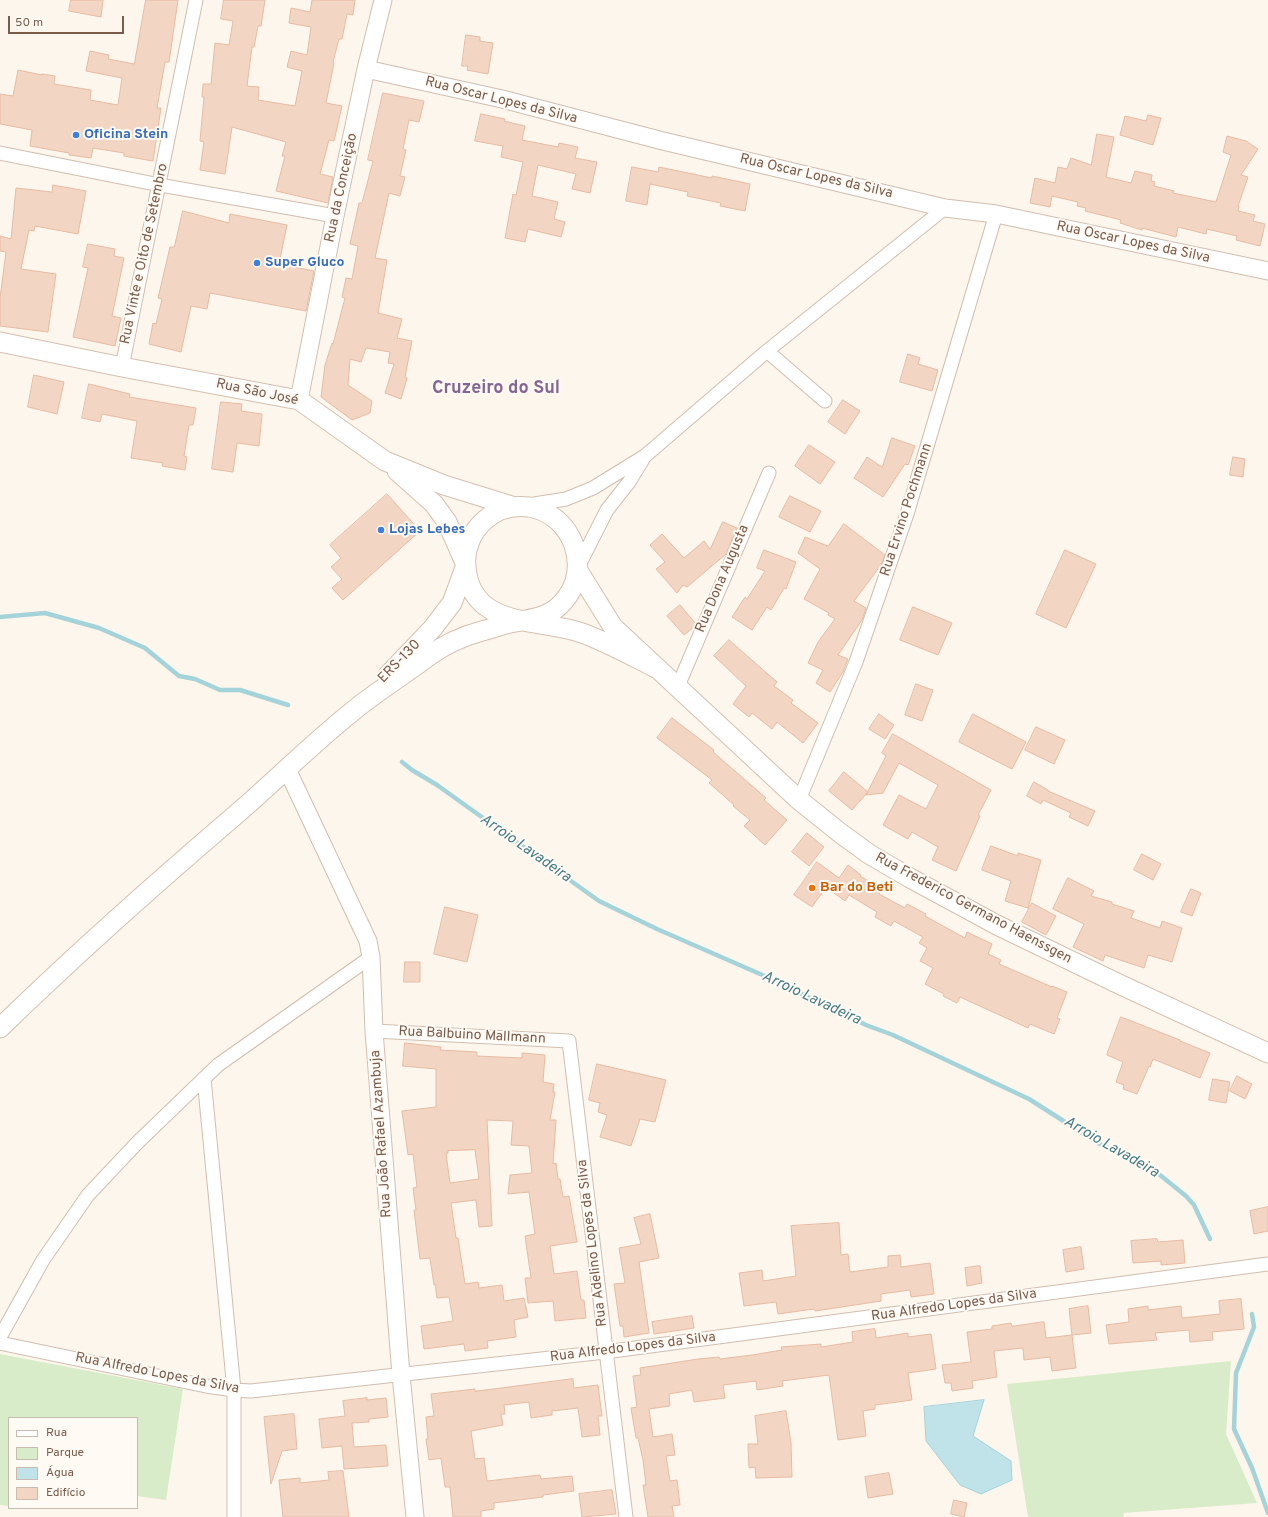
<!DOCTYPE html>
<meta charset="utf-8">
<style>
body{margin:0}
#map{position:relative;width:1268px;height:1517px;overflow:hidden;background:#fdf6ec;font-family:Overpass,sans-serif}
canvas{display:block}
.legend{position:absolute;left:8px;top:1417px;width:130px;height:92px;box-sizing:border-box;background:#fffaf3;border:1px solid #cabbb1;margin:0;padding:5px 7px;list-style:none;font-size:12px;color:#7a5c4d}
.legend li{display:flex;align-items:center;gap:8px;height:20px}
.legend b{width:20px;border:1px solid #cabbb1}
.scale{position:absolute;left:8px;top:16px;width:116px;height:18px;box-sizing:border-box;border:2px solid #7a5c4d;border-top:0;padding-left:5px;font-size:12px;line-height:14px;white-space:nowrap;color:#7a5c4d;-webkit-text-stroke:3px #fffaf3;paint-order:stroke}
</style>
<div id="map">
<canvas width="1268" height="1517"></canvas>
<ul class="legend">
<li><b style="height:5px;background:#fff"></b>Rua</li>
<li><b style="height:11px;background:#d8ecc9"></b>Parque</li>
<li><b style="height:11px;background:#bfe3e8"></b>Água</li>
<li><b style="height:11px;background:#f3d5c3"></b>Edifício</li>
</ul>
<div class="scale">50 m</div>
</div>
<script>
const ctx = document.querySelector('canvas').getContext('2d');
ctx.lineJoin = 'round';
function fillPath(path, color) {
  ctx.fillStyle = color;
  ctx.fill(path, 'evenodd');
}
function trace(path, color, width, dash) {
  ctx.strokeStyle = color;
  ctx.lineWidth = width;
  ctx.lineCap = dash ? 'butt' : 'round';
  ctx.setLineDash(dash || []);
  ctx.stroke(path);
}
function label(font, color, halo, rows, align = 'center') {
  ctx.font = font + ' Overpass,sans-serif';
  ctx.lineWidth = 4;
  ctx.setLineDash([]);
  ctx.textBaseline = 'middle';
  ctx.strokeStyle = halo;
  ctx.fillStyle = color;
  for (const [text, x, y, turn = 0] of rows) {
    ctx.save();
    ctx.translate(x, y);
    ctx.rotate((+turn || 0) * Math.PI / 180);
    ctx.textAlign = isNaN(turn) ? turn : align;
    if (halo) ctx.strokeText(text, 0, 0);
    ctx.fillText(text, 0, 0);
    ctx.restore();
  }
}
const green = new Path2D(`
 M0 1354 183 1389 166 1500 137 1496V1418H9V1506L0 1505Z
 M1231 1361 1226 1434 1257 1503 1123 1513 1124 1517H1028L1007 1384Z`);
const water = new Path2D(`
 M984 1400 973 1436 1011 1461 1012 1480 981 1494 960 1485 926 1441 924 1407Z`);
const stream = new Path2D(`
 M0 617 45 613 99 628 145 648 179 676 195 679 220 690H240L288 705
 M402 762 412 770 437 785 599 901 657 929 767 977 866 1025 893 1035 1029 1099 1098 1143 1155 1171 1186 1196 1194 1205 1210 1239
 M1252 1314 1254 1327 1236 1373 1234 1429 1252 1468 1268 1513`);
const building = new Path2D(`
 M71 0H103L101 17 69 11Z
 M146 0H178L169 62H165L157 108H161L153 161 124 156V153L93 148 91 158 69 155V153L30 146 32 130 0 124V94L13 96 18 70 42 75V74L55 76 54 84 91 90 90 100 118 105 122 78 86 71 90 51 109 55 108 59 134 64Z
 M224 0H265L261 26H258L254 47H252L247 86 259 87 258 100 295 106 302 71 287 67 291 51 307 55 311 27 289 23 291 8 310 12 312 0H355L353 15 347 14 342 39H339L333 62 334 63 326 103 342 106 334 141 329 140 320 174 333 177 328 203 276 191 285 156H282L286 142 232 127 225 174 200 170 204 142 200 141 204 97H202L203 84H211L215 43 229 45 233 21 221 19Z
 M466 35 480 37V41L493 43 488 74 467 70 468 66H462Z
 M383 93 424 101 419 122 409 120 403 149 406 150 400 176 405 177 400 196 389 193 375 258 387 260 378 313 402 319 397 338 412 341 405 377 407 378 401 399 385 393 394 364 388 363 390 352 366 348 361 362 350 359 348 385 372 401 370 413 352 420 321 397 325 365 332 343 333 344 345 298 342 297 346 278 352 279 358 246 350 244 359 203H362L373 161 368 160Z
 M481 114 505 119 504 121 525 126 522 140 558 147 559 143 578 147 575 158 597 162 590 193 572 189 576 174 538 165 532 196 558 202 554 219 565 222 561 237 528 229 525 242 505 238 513 194 516 195 523 162 501 157 503 146 475 141Z
 M1148 115 1161 118 1153 145 1120 135 1125 116 1146 121Z
 M1097 134 1114 137 1106 177 1131 183 1135 171 1152 175 1151 181 1155 182 1154 186 1174 191 1173 193 1216 202 1231 155 1223 152 1227 136 1246 141 1258 149 1241 175 1248 177 1238 206H1239L1238 211 1255 215 1253 221 1265 224 1260 246 1236 240 1237 236 1207 229 1206 234 1178 227 1176 237 1142 228V230L1120 223 1121 220 1085 211 1086 208 1077 206 1078 202 1052 196 1050 207 1030 203 1035 178 1055 183 1058 167 1067 169 1071 158 1091 165Z
 M632 167 658 172 659 167 712 178V176L750 184 745 211 720 206 721 203 687 196 688 192 650 184 647 205 626 201Z
 M53 185 86 191 78 234 35 226 34 231 29 230 21 269 56 274 48 332 0 326V298L6 252 0 251V236L11 239 16 188 52 192Z
 M183 211 229 223 230 214 287 225 279 264 314 271 306 311 210 293 207 309 191 306 181 352 149 344 153 323 156 324 162 299 158 298 170 247H174Z
 M88 244 115 249 114 256 124 258 112 316 121 318 115 346 73 337 88 268 83 267Z
 M908 354 920 358 918 364 938 370 932 391 900 382Z
 M34 375 64 382 57 414 28 407Z
 M89 384 130 394 129 397 196 408 193 425H189L184 456 187 457 185 470 162 466 163 463 131 458 137 421 102 414 100 422 82 418Z
 M843 400 860 411 845 434 828 422Z
 M221 402 242 404 241 411 262 414 259 446 237 443 233 472 212 469Z
 M892 438 915 446 908 465 905 464 883 497 854 478 867 457 882 467Z
 M809 445 835 462 820 484 795 466Z
 M1233 457 1245 459 1243 477 1230 475Z
 M387 494 420 531 343 600 332 588 342 579 331 567 341 558 330 545Z
 M790 496 821 511 810 532 779 517Z
 M723 522 737 528 726 554 687 587 683 585 677 593 656 569 665 562 650 545 662 534 684 558 704 541 710 549Z
 M844 524 885 555 881 565 854 601 866 608 862 620 838 655 848 659 843 672 830 692 816 683 823 670 808 663 818 642 835 619 828 615 829 613 804 599 820 569 798 553 805 537 828 546Z
 M764 550 796 562 786 589 784 588 771 610 767 607 752 630 732 617 745 597 747 599 765 571 757 568Z
 M1065 550 1096 564 1066 628 1036 614Z
 M680 605 696 624 695 626 684 635 667 616Z
 M913 607 952 623 938 655 900 640Z
 M729 640 777 682 774 686 793 700 791 703 818 723 803 743 777 722 772 729 752 713 749 717 733 704 746 686 714 656Z
 M916 684 933 690 922 721 905 715Z
 M879 714 894 725 885 739 869 729Z
 M973 714 1026 742 1012 769 959 742Z
 M672 718 714 750 713 752 766 798 764 800 787 820 765 845 744 826 750 820 733 806 734 805 709 783 712 780 657 738Z
 M1036 727 1065 740 1054 764 1025 750Z
 M893 734 991 790 978 815 980 816 956 871 932 860 938 847 912 832 908 839 883 825 899 795 926 809 938 785 899 763 883 793 866 795 886 756 882 753Z
 M844 772 868 792 852 810 829 791Z
 M1034 782 1048 790V791L1095 811 1088 826 1069 817 1071 813 1043 800 1041 804 1027 796Z
 M807 833 824 847 809 866 792 852Z
 M991 846 1018 856V853L1041 860 1028 908 1005 901 1011 881 982 870Z
 M1142 854 1161 864 1153 880 1134 870Z
 M817 862 839 878 848 865 861 875 860 876 882 889 879 894 905 908 907 904 926 914 925 916 965 938 967 932 992 944 988 954 1001 960 999 964 1052 987V986L1067 992 1057 1018 1060 1019 1054 1034 1030 1024 1028 1028 960 997 957 1003 943 996 944 994 925 984 933 968 920 961 927 948 919 943 923 937 894 921 891 926 875 917 877 912 849 895 845 901 826 887 812 907 794 895Z
 M1068 878 1094 891 1091 896 1112 902V904L1134 911 1131 918 1160 928 1162 921 1182 928 1172 962 1148 955 1144 968 1105 955 1103 961 1073 947 1084 924 1053 909Z
 M1191 889 1201 893 1192 916 1181 912Z
 M1032 903 1056 916 1046 935 1022 922Z
 M445 907 478 915 467 962 434 954Z
 M405 962H420V982H404Z
 M1121 1017 1180 1040V1041L1210 1053 1200 1078 1153 1059 1150 1067 1149 1066 1137 1094 1123 1089 1124 1085 1116 1082 1123 1062 1107 1055Z
 M405 1043 441 1047 440 1050 477 1052V1056L522 1058V1053L545 1055 543 1082 554 1084 553 1092H555L550 1120H556L553 1164 556 1163 558 1179H560L563 1197 569 1196 577 1242 550 1246 554 1274 577 1271 581 1300H584L586 1318 555 1321 553 1301 528 1303 525 1278H531L525 1236 535 1234 529 1192 508 1194 510 1175 532 1173 529 1146 511 1145 513 1121 487 1120 492 1226 479 1227 476 1200 451 1203 456 1238H458L465 1284 478 1282 479 1288 502 1285 504 1301 524 1298 528 1317 514 1320 516 1337 487 1341 488 1348 465 1351 464 1344 424 1349 421 1326 453 1321 449 1297 437 1298 435 1284 434 1285 430 1258 420 1259 414 1210H416L413 1188 417 1187 413 1154 408 1155 402 1111 436 1107V1069L403 1066ZM475 1150 479 1179 450 1183 446 1153H448V1151Z
 M597 1064 666 1080 655 1122 640 1119 631 1146 600 1137 607 1115 598 1112 600 1103 589 1100Z
 M1237 1076 1252 1084 1245 1099 1230 1091Z
 M1213 1079 1230 1082 1226 1103 1209 1100Z
 M1268 1207V1231L1254 1234 1250 1211Z
 M650 1214 659 1258 639 1262 649 1333 624 1337 623 1326H620L614 1284 625 1283 619 1248 641 1244 634 1218Z
 M839 1223 841 1255 848 1254 850 1272 888 1267V1256L900 1255 901 1267 930 1263 934 1294 911 1297 910 1290 881 1294V1301L815 1311 814 1309 778 1314 776 1302 744 1306 739 1273 762 1270 763 1281 796 1276 791 1226Z
 M1157 1239 1158 1242 1183 1240 1185 1263 1161 1265V1261L1133 1263 1131 1241Z
 M1081 1247 1084 1269 1066 1272 1063 1250Z
 M980 1266 982 1283 967 1286 965 1268Z
 M1241 1299 1244 1329 1212 1332 1213 1340 1190 1342 1189 1330 1155 1333 1157 1340 1109 1344 1106 1325 1129 1322 1128 1309 1148 1306V1310L1181 1306 1182 1318 1220 1314 1219 1301Z
 M1088 1306 1091 1333 1072 1335 1069 1309Z
 M692 1316 694 1328 654 1334 652 1322Z
 M1044 1322 1046 1338 1072 1335 1076 1368 1052 1371 1050 1357 1024 1360 1023 1348 994 1351 997 1377 972 1381 973 1388 952 1391 951 1383H945L942 1365 971 1362 967 1332 992 1329V1326L1011 1323 1012 1326Z
 M875 1329 876 1338 908 1333V1337L931 1334 936 1369 908 1373 912 1400 875 1405V1409L863 1411 866 1436 838 1440 829 1375 782 1381 783 1386 757 1390 756 1381 723 1385 725 1398 694 1402 692 1390 669 1394 670 1406 649 1409 653 1437 672 1434 675 1455 666 1456 670 1481 677 1480 680 1505 672 1506 674 1517H648L643 1485H646L643 1460 638 1438H636L631 1408 637 1407 633 1376 641 1375 640 1368 698 1359 719 1357 720 1359 752 1355 782 1350 781 1347 821 1344V1347L853 1342 852 1332Z
 M573 1379 574 1388 598 1385 602 1416H598L600 1435 582 1437 578 1408 552 1411V1415L531 1418 529 1402 504 1405 505 1414H501L503 1425 471 1431 475 1459 484 1458 487 1481 540 1475 541 1479 572 1476 574 1491 543 1495V1497L494 1503V1509L481 1511V1517H453L450 1487H445L441 1458 429 1460 426 1439H428L426 1417 434 1416 431 1394 475 1389V1391Z
 M367 1398V1400L386 1398 388 1417 369 1419V1422L352 1423 354 1447 386 1445 388 1466 344 1469 342 1446 322 1448 319 1419 345 1416 343 1401Z
 M786 1411 791 1443 792 1477 756 1478 755 1467 749 1468 748 1444H758L755 1416Z
 M294 1414 297 1449 282 1451 271 1484 264 1417Z
 M343 1471 349 1517H283L279 1480 300 1478V1483L329 1480 328 1472Z
 M889 1473 893 1494 868 1498 865 1477Z
 M612 1490 616 1514 582 1517 579 1494Z
 M954 1500 967 1503 964 1517 951 1514Z`);
const minor = new Path2D(`
 M0 153 160 185 335 216
 M767 351 825 401
 M122 367 196 0
 M528 505 566 499 593 488 645 456 767 351 945 208
 M578 567 607 510 629 482 643 459
 M678 686 769 473
 M799 800 856 662 907 514 996 214
 M374 1031 569 1041 626 1517
 M204 1078 234 1390V1517
 M0 1337 43 1260 88 1195 137 1143 218 1065 371 957
 M0 1343 206 1386 234 1390 251 1391 605 1352 1268 1264`);
const tertiary = new Path2D(`
 M366 69 502 99 663 141 945 208 996 214 1268 271
 M299 400 335 216 366 69 383 0
 M287 769 368 941 371 957 374 1031 401 1375 415 1517`);
const secondary = new Path2D(`
 M0 342 122 367 299 400 385 461 444 485 515 507
 M577 569 613 627 799 800 839 832 869 854 910 878 997 925 1121 985 1268 1053
 M388 675 432 629 452 603 466 565 447 522 434 504 397 471
 M0 1028C77 953 157 882 239 812 277 779 313 743 353 711 377 691 404 675 429 656 444 645 463 636 482 631 493 628 504 624 516 622 534 618 549 618 563 602 593 569 573 514 529 507 513 505 497 509 485 520 472 531 464 549 466 567 471 629 539 618 582 633 607 642 632 656 656 668`);
const markers = [
 [76,135,4,"#3f7fe0"],
 [257,263,4,"#3f7fe0"],
 [381,530,4,"#3f7fe0"],
 [812,888,4,"#e8710a"]
];
const streetNames = [
 ["Rua Oscar Lopes da Silva",501,101,14],
 ["Rua Oscar Lopes da Silva",816,177,13],
 ["Rua da Conceição",342,188,-78],
 ["Rua Oscar Lopes da Silva",1133,243,12],
 ["Rua Vinte e Oito de Setembro",145,254,-78],
 ["Rua São José",257,393,12],
 ["Rua Ervino Pochmann",907,510,-72],
 ["Rua Dona Augusta",723,579,-67],
 ["ERS-130",400,662,-46],
 ["Rua Frederico Germano Haenssgen",973,909,28],
 ["Rua Balbuino Mallmann",472,1036,3],
 ["Rua João Rafael Azambuja",382,1134,-94],
 ["Rua Adelino Lopes da Silva",593,1243,-97],
 ["Rua Alfredo Lopes da Silva",954,1306,-8],
 ["Rua Alfredo Lopes da Silva",633,1348,-7],
 ["Rua Alfredo Lopes da Silva",157,1374,11]
];
const shopNames = [
 ["Oficina Stein",84,135],
 ["Super Gluco",265,263],
 ["Lojas Lebes",389,530]
];
const foodNames = [
 ["Bar do Beti",820,888]
];
const waterNames = [
 ["Arroio Lavadeira",525,849,35],
 ["Arroio Lavadeira",811,999,25],
 ["Arroio Lavadeira",1111,1148,30]
];
const districtNames = [
 ["Cruzeiro do Sul",496,389]
];
fillPath(green, '#d8ecc9');
fillPath(water, '#bfe3e8');
trace(water, '#a5d3da', 1);
trace(stream, '#a5d3da', 4.5);
fillPath(building, '#f3d5c3');
trace(building, '#e6bba3', 1);
trace(minor, '#d1beb0', 15);
trace(tertiary, '#d1beb0', 19);
trace(secondary, '#d6c0b0', 21);
trace(minor, '#fff', 13);
trace(tertiary, '#fff', 17);
trace(secondary, '#fff', 19);
for (const [x, y, r, color] of markers) {
  const dot = new Path2D();
  dot.arc(x, y, r, 0, 2 * Math.PI);
  ctx.fillStyle = color;
  ctx.fill(dot);
  trace(dot, '#fffaf3', 1.5);
}
label('14px', '#7a5c4d', '#fffaf3', streetNames);
label('bold 14px', '#366cbe', '#fffaf3', shopNames, 'left');
label('bold 14px', '#c56008', '#fffaf3', foodNames, 'left');
label('italic 15px', '#437c86', '#fffaf3', waterNames);
label('bold 18px', '#846695', '#fffaf3', districtNames);
</script>
